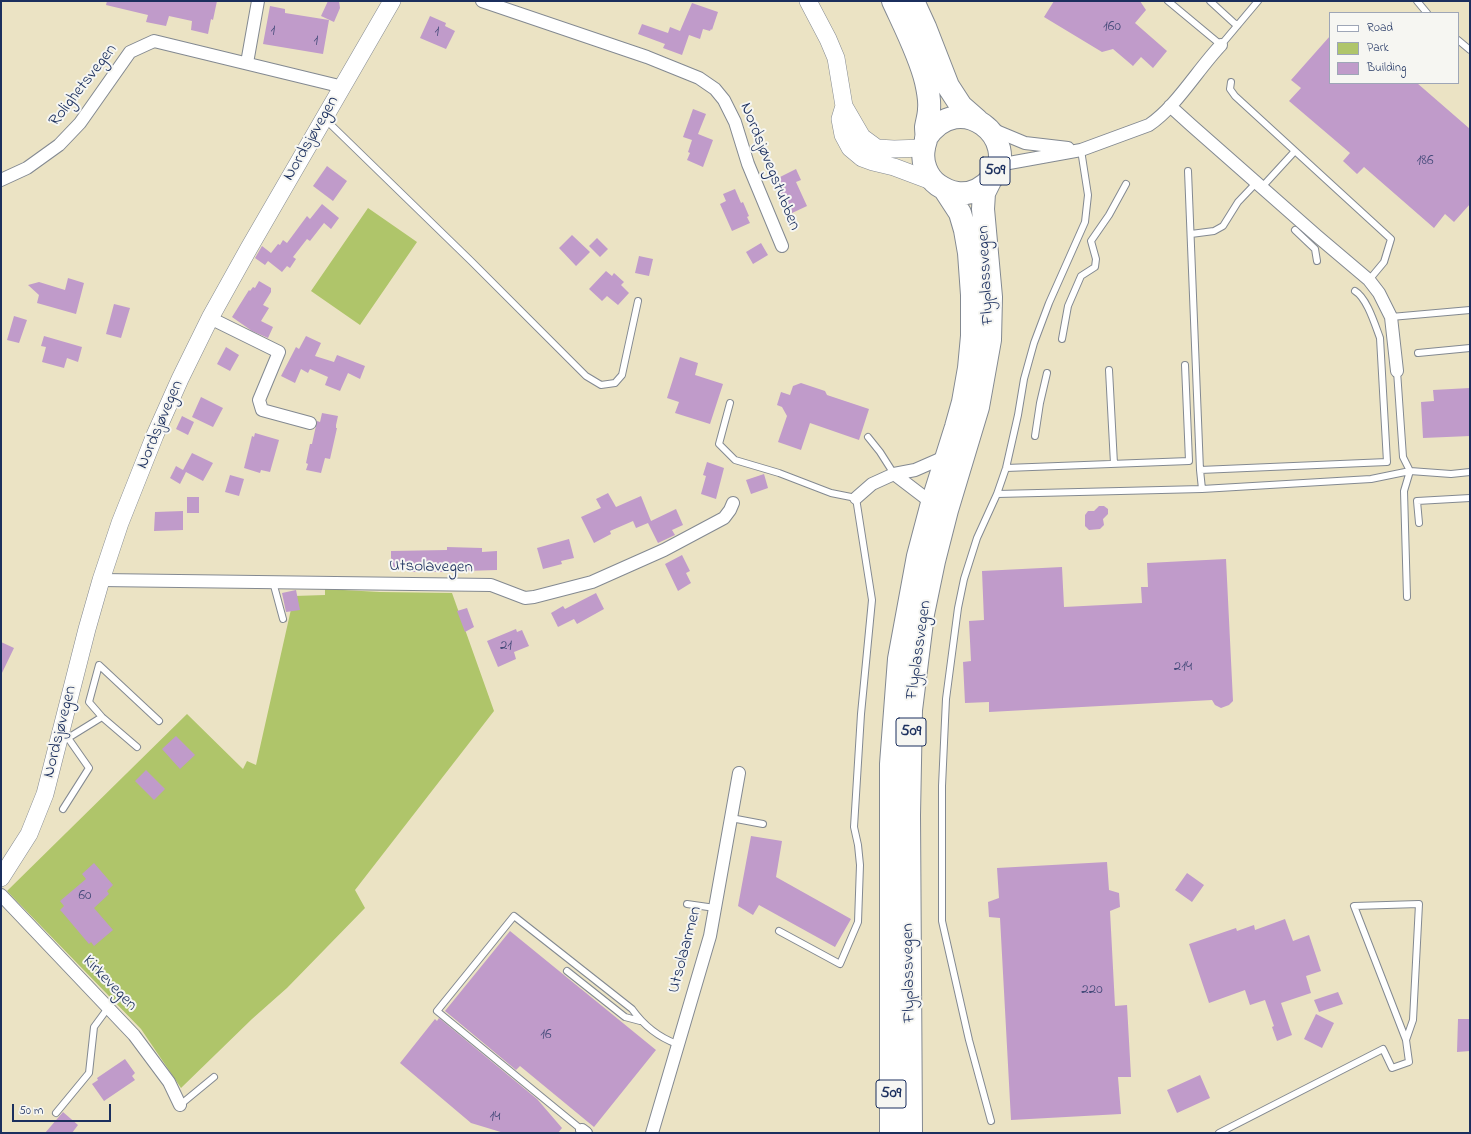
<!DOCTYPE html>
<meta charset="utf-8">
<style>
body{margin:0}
#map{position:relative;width:1471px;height:1134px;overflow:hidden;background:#ebe3c4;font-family:"Indie Flower",sans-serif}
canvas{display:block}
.frame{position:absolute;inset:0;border:2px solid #1b2f5e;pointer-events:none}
.legend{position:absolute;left:1329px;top:12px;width:130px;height:72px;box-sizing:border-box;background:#f6f6f2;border:1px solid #9ea6b7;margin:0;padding:5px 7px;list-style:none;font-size:12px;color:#1b2f5e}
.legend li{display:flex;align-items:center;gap:8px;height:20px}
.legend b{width:20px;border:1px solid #9ea6b7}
.scale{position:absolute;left:12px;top:1104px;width:99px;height:18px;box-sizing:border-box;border:2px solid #1b2f5e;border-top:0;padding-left:5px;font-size:12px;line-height:14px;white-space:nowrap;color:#1b2f5e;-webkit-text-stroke:3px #f6f6f2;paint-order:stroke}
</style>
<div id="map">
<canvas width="1471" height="1134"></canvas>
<div class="frame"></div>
<ul class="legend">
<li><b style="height:5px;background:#fff"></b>Road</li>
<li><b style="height:11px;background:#afc56a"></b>Park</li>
<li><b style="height:11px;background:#c09bca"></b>Building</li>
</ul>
<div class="scale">50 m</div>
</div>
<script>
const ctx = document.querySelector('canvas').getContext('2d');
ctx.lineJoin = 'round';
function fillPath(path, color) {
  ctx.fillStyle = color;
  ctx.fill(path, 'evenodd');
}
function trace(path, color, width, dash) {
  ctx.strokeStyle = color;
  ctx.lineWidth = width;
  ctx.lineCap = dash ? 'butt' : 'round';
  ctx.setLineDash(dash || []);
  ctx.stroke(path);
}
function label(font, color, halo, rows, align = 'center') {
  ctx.font = font + ' "Indie Flower",sans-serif';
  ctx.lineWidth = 4;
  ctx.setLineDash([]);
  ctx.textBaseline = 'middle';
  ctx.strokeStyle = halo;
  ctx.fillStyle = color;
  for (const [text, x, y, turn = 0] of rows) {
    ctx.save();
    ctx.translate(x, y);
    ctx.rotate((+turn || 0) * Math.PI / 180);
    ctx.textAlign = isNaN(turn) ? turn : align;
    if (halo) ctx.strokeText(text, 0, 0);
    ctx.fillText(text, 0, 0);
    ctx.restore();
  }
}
const green = new Path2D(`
 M368 208 417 242 360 325 311 291Z
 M325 589 380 592 452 593 494 711 355 890 365 908 287 988 252 1019 181 1088 141 1029 7 891 187 714 243 769 247 761 256 765 294 596 325 595Z`);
const building = new Path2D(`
 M107 1H217L213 20 211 19 208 34 191 30 192 21 169 16 166 26 146 22 148 15 106 5Z
 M328 1H339L340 8 334 22 321 16Z
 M1054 1H1140L1146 10 1135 23 1167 51 1153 68 1141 57 1133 66 1113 49 1102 52 1044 17Z
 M692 3 718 12 712 30 711 29 710 31 703 29 700 39 689 35 682 55 663 48 665 44 638 34 642 24 668 33 670 27 680 31Z
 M270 6 285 9V13L329 20 323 54 263 44Z
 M430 16 446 23 445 26 455 31 446 49 420 38Z
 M1330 36V83H1417L1470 129V204L1454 222 1445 214 1434 228 1364 167 1357 174 1343 161 1350 153 1289 101 1301 88 1291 80Z
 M693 109 706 114 698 134 713 140 703 167 687 160 690 153 688 152 692 140 683 137Z
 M327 166 347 181 333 201 313 186Z
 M796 169 801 180 796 182 807 206 790 214 778 192 784 189 778 178Z
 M735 189 741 203 743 202 749 216 747 217 750 223 732 231 720 204 726 201 723 194Z
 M322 204 339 218 331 229 324 223 310 241 307 239 293 257 296 259 290 268 287 266 282 272 268 261 265 265 255 258 262 246 271 253 278 244 280 245 283 240 287 243 307 216 310 219Z
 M572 235 590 252 576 266 559 248Z
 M597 238 608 249 600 257 589 246Z
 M761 243 768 255 753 264 746 252Z
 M639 256 653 259 649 276 635 273Z
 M606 271 612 276 614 273 624 282 621 285 629 293 618 305 607 296 602 301 589 289Z
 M68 278 84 283 76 314 37 303 39 295 28 285 39 282 65 290Z
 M259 281 271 288V292L263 305 269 308 261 321 273 327 268 338 252 331 232 317 249 290 250 291 253 287 255 288Z
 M114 304 130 308 121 338 106 334Z
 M14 316 27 320 19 343 7 340Z
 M44 336 82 347 78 362 67 358 64 368 42 362 46 347 41 346Z
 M306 336 321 343 315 356 334 362 337 355 365 366 360 379 348 373 340 391 325 385 328 377 310 369 308 373 301 369 295 383 281 376 296 347 299 349Z
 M226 347 239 355 230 371 217 364Z
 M680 357 698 363 695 375 723 384 710 424 675 413 679 402 667 398Z
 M801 383 825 391 827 395 869 409 859 440 810 423 801 450 778 442 787 416 782 407 777 405 781 392 790 395 793 386Z
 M1470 388V436L1423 438 1421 402 1434 401 1433 390Z
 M201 397 223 408 213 427 192 417Z
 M322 413 338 416 336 425V428H337L330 459 325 458 321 473 306 470 308 464 306 463 310 444H312L317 421 320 422Z
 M182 416 194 422 188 435 176 429Z
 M255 433 279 440 270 472 261 470 260 473 244 468 252 436 254 437Z
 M192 453 213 463 203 481 186 472 180 484 170 478 176 466 183 470Z
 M707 462 724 468 716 499 701 494 706 476 703 475Z
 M764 474 768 488 751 494 746 480Z
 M230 475 244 479 239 496 225 492Z
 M608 493 616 507 641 496 651 521 676 509 683 525 672 530 675 535 658 543 648 523 636 528 633 521 610 531 611 534 594 543 581 517 601 508 596 499Z
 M187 497H199V513H187Z
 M1099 506H1104L1108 509V514L1103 519 1104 525 1100 529 1089 530 1085 526V515L1088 511H1094Z
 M183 511V530L154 531 155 512Z
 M569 539 574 558 561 561 562 564 543 569 537 548Z
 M447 547 482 548V552L497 551V570L465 571 445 569V572H412V569L391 568V551L447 550Z
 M682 555 690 571 686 573 691 583 678 591 665 564Z
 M1226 559 1233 701 1229 705 1221 708 1215 705 1212 700 989 712V702L965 703 963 662 971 661 969 621 984 620 982 571 1062 567 1064 607 1142 603 1141 587H1148L1147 563Z
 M296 590 300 610 286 612 282 593Z
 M596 593 604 609 577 624 574 619 558 627 551 613 563 606 565 609Z
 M467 608 474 627 465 632 457 611Z
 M516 629 517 632 522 630 529 646 514 652 516 659 498 667 487 641Z
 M1 642 14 648 1 675Z
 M176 736 195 755 180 769 162 749Z
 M146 770 165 789 154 800 135 781Z
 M751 836 782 841 776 877 851 919 835 947 759 905 753 915 738 906Z
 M1107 862 1109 890 1119 893 1120 907 1110 911 1115 1006 1127 1005 1131 1077H1118L1121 1114 1011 1120 1000 918 989 917 988 902 999 898 997 868Z
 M94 863 113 885 107 891 109 894 94 908 113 930 94 946 91 942 89 944 62 912 60 910 64 906 60 901 86 879 82 874Z
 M1187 873 1204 885 1192 902 1175 890Z
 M1285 919 1293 941 1309 935 1321 971 1306 976 1311 993 1281 1003 1292 1035 1277 1041 1272 1027 1274 1026 1265 1000 1250 1005 1245 990 1209 1003 1189 944 1236 928 1237 931 1254 925 1255 930Z
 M510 931 656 1050 594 1127 520 1066 516 1070 445 1011Z
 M1338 992 1343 1004 1319 1012 1314 1000Z
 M1316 1014 1334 1023 1322 1048 1304 1039Z
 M439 1018 537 1099 562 1128 558 1133H504L471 1123 400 1063 435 1019 437 1021Z
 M1458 1019H1470V1051L1457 1052Z
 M125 1059 135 1073 132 1076 135 1080 104 1101 92 1084 98 1080 97 1078Z
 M1200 1075 1210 1098 1177 1113 1167 1090Z
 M63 1112 78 1125 72 1133H45Z`);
const lane = new Path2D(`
 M1168 1 1221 45 1258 1
 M1210 1 1234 23 1238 25
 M1417 1 1427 13
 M1458 40 1470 50
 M1231 82 1230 89 1235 96 1391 239 1384 262 1369 280
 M325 119 471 261 586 376 601 385 615 383 622 375 638 301
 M1188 171 1200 470 1202 489
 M1262 187 1295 151
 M1295 230 1315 249 1317 261
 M1191 234 1214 231 1223 226 1238 202 1257 182
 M1391 317 1470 310
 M1062 339 1068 306 1081 276 1095 267 1096 259 1091 241 1109 215 1126 184
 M1418 353 1470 348
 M1109 370 1114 464
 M1397 371 1403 457 1410 471 1451 474 1470 472
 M730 403 719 444 735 460 779 473 831 493 856 498 872 600 861 714 854 827 858 845 860 865 858 922 840 964 779 931
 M1035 436 1040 403 1047 373
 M868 437 880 452 894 474
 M1006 468 1189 461 1185 365
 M1200 470 1387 462 1380 338C1375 325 1367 298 1355 291
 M997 494 1202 489 1371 479 1410 471
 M1419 523 1417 501 1470 498
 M273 582 283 619
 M1407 597 1404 491 1410 471
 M62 737 68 738 89 768 63 809
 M68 738 102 717
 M137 747 102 717 89 702 99 665 159 721
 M731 818 763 824
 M687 904 715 908
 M567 971 625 1017 640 1021
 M180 1105 214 1077
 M56 1113 89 1073 94 1027 108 1008
 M991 1121 969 1040 942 921V786L946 699 958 608 964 579 977 538 997 494 1006 468 1018 415 1024 379 1034 343 1049 303 1085 222 1088 195 1081 150
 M582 1130 437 1011 514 916 632 1009C644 1026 658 1037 677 1044
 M1219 1133 1383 1049 1392 1068 1409 1062 1406 1040 1354 906 1419 904 1413 1020 1406 1040`);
const street = new Path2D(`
 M482 1 647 57 699 78 715 89 724 100 735 122 748 164 782 246
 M247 63 258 1
 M1170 106 1191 125 1317 236 1369 280 1379 293 1391 317 1397 371
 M989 128 1025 143 1068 148
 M998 165 1081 150 1149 125C1176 107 1198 69 1221 45
 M1 180 27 168 59 145 80 123 130 52 154 41 335 85 342 88
 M210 318 279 352 259 400 262 410 310 423
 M856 498 872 484 894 474
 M932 503 894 474 915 470 947 456
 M101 580 491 585 525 598 534 597 592 582 664 550 724 518 730 510 733 503
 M1 895 134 1035 169 1082 180 1105
 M582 1130 586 1133
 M652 1133 710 936 739 773`);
const secondary = new Path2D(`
 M808 1 828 39 836 58 844 106 862 137 877 148 894 149 924 148
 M844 106 840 119 843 135 850 148 862 158 873 162 894 167 934 182
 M1 878 29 834 45 794 87 629 101 580 120 523 155 435 180 379 210 318 249 248 392 1`);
const highway = new Path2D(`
 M893 1C904 25 920 56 926 82 928 91 930 100 929 109 929 115 927 121 926 127 926 131 927 135 926 139 926 142 924 145 924 148 921 162 927 177 938 185 944 189 950 192 957 193 971 195 983 188 992 178 1022 140 960 87 926 138
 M913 1 925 27 948 86 961 106 977 120
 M891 1133V764L899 659 918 556 932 503 956 427 963 402 969 368 972 336V295L969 253 965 230 960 213 945 190
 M911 1133 909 815 911 710 923 614 934 561 947 510 978 407 990 340 991 297 983 209 984 193 992 177`);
const numberNames = [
 ["160",1112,28],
 ["1",273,32],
 ["1",437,33],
 ["1",316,42],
 ["186",1425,162],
 ["21",506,647],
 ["214",1183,668],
 ["60",85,897],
 ["220",1092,991],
 ["16",546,1036],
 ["14",495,1118]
];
const shields = [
 [995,171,30],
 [911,732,30],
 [891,1094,30]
];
const shieldNames = [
 ["509",995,171],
 ["509",911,732],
 ["509",891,1094]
];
const streetNames = [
 ["Rolighetsvegen",84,86,-52],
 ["Nordsjøvegen",312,139,-60],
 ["Nordsjøvegstubben",769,167,68],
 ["Flyplassvegen",987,275,-93],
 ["Nordsjøvegen",161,425,-67],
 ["Utsolavegen",431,568,1],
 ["Flyplassvegen",920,650,-82],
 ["Nordsjøvegen",61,732,-76],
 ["Utsolaarmen",686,950,-75],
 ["Flyplassvegen",910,973,-91],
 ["Kirkevegen",109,984,46]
];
fillPath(green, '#afc56a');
fillPath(building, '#c09bca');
trace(lane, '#838991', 8);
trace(street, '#838991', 14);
trace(secondary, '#838991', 18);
trace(highway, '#838991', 24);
trace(lane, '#fff', 6);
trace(street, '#fff', 12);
trace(secondary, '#fff', 17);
trace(highway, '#fff', 22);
label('15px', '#444a79', null, numberNames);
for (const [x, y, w] of shields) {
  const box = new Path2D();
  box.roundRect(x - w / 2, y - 14, w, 28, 3);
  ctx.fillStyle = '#f6f6f2';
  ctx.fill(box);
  trace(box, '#1b2f5e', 1);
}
label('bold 16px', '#1b2f5e', null, shieldNames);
label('17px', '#1b2f5e', '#f6f6f2', streetNames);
</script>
